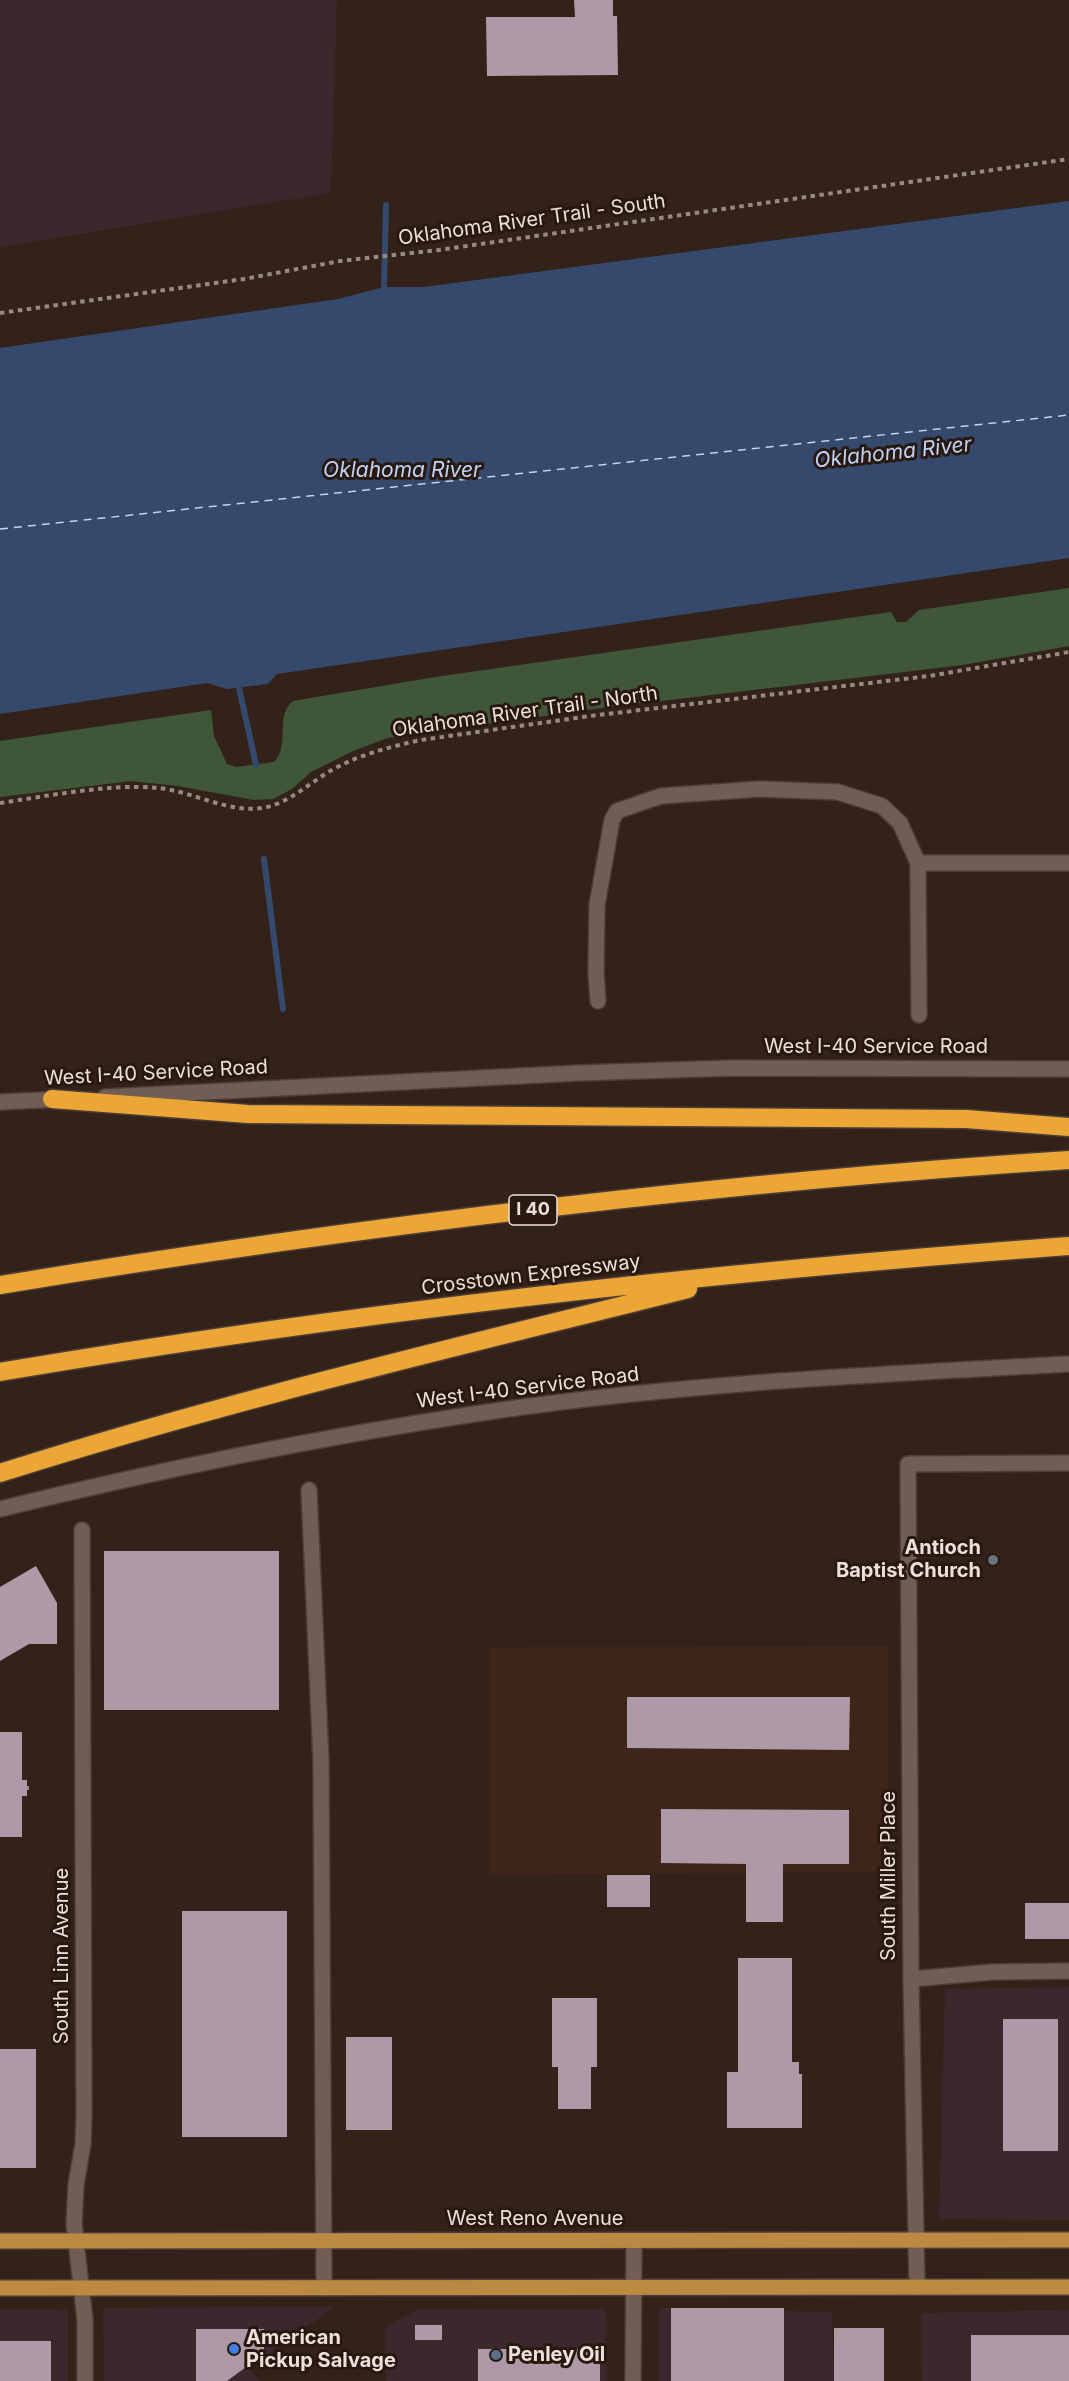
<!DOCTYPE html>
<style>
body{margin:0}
canvas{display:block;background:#332219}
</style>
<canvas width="1069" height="2381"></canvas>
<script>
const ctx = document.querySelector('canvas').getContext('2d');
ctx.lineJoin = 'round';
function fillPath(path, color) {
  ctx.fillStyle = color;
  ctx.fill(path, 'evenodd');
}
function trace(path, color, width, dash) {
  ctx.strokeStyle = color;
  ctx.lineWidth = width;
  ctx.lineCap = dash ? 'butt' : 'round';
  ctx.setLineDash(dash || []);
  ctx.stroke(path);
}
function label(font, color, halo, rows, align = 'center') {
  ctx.font = font + ' Inter,sans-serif';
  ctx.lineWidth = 6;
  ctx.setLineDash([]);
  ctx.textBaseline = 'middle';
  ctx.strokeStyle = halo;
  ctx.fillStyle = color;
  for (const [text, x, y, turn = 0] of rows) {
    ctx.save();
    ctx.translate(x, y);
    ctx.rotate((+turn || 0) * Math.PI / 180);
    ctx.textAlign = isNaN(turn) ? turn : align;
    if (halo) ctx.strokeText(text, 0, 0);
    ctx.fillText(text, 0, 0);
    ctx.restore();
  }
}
const built = new Path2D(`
 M888 1646V1872L489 1875V1647Z`);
const industrial = new Path2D(`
 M0 0H337L331 193 0 247Z
 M1069 1987V2220L939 2219 945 1989Z
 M336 2306 249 2368 260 2381H104L103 2308Z
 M659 2308 832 2312 834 2381H659Z
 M0 2309 68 2310V2381H0Z
 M418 2309H606L607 2381H386L385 2328Z
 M1069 2310V2381H922L921 2313Z`);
const green = new Path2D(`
 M1069 588V646L963 665 594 709 388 738 353 751 311 772 292 789 273 799 254 800 178 786 131 781 0 797V741L211 710 214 736 227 764 236 767 274 762C291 744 274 717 293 701L435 677 891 612 897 622H906L919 610Z`);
const water = new Path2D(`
 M1069 201V558L277 674 268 684 227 689 207 683 0 714V348L338 299 384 287H424Z`);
const stream = new Path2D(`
 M384 287 386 205
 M239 688 256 765
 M264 859 283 1009`);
const ferry = new Path2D(`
 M0 529 1069 415`);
const building = new Path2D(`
 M574 0H613V16H617L618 75 487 76 486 17H575Z
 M104 1551H279V1710H104Z
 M36 1566 57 1603V1644H29L0 1661V1587Z
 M627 1697H850L849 1750 627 1748Z
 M0 1732H22V1780H27V1796H22V1837H0Z
 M661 1809 849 1810V1864H783V1922H746V1864L661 1863Z
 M607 1875H650V1907H607Z
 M1025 1903H1069V1939H1025Z
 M182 1911H287V2137H182Z
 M738 1958H792V2062H799V2074H802V2128H727V2072H738Z
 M552 1998H597V2067H591V2109H558V2067H552Z
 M1003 2019H1058V2151H1003Z
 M346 2037H392V2130H346Z
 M0 2049H36V2168H0Z
 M671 2308H784V2381H671Z
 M415 2325H442V2340H415Z
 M834 2328H884V2381H834Z
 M196 2329H264V2354L227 2381H196Z
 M971 2335H1069V2381H971Z
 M0 2341H51V2381H0Z
 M478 2349H600V2381H478Z`);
const path = new Path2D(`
 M0 313 244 279 340 261 439 250 1069 159
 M0 803C48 796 112 783 159 788 194 792 228 813 262 808 288 804 308 784 330 771 358 755 389 747 421 740L590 716 929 676 1069 652
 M27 1788H29`);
const minor = new Path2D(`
 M918 863H1069
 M598 1001 596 972 597 905 612 820 617 811 661 796 759 789 838 792 882 806 900 823 918 863 919 1015
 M309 1490 321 1761 324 2288
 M82 1530 84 2117 83 2144 76 2185 74 2224 85 2320V2381
 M911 1979 993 1972 1069 1971
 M917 2287 911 1979 908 1464 1069 1463
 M633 2381 634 2241`);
const secondary = new Path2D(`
 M105 1097 579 1073 732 1068 1069 1069
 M0 1102 63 1099
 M0 1509C155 1471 311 1439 468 1415 667 1384 869 1375 1069 1364`);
const primary = new Path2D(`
 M0 2241 1069 2240
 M0 2288 1069 2287`);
const motorway = new Path2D(`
 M52 1099 248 1114 966 1119 1069 1127
 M0 1285C354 1227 711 1183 1069 1160
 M0 1372C354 1312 711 1272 1069 1246
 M0 1473C226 1401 458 1347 688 1289`);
const markers = [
 [993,1560,6,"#6b7280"],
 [234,2349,6,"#3f7fe0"],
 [496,2355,6,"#5c6f8a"]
];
const shields = [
 [533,1210,48]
];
const shieldNames = [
 ["I 40",533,1210]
];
const streetNames = [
 ["Oklahoma River Trail - South",532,220,-8],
 ["Oklahoma River Trail - North",525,712,-8],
 ["West I-40 Service Road",876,1047],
 ["West I-40 Service Road",156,1073,-3],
 ["Crosstown Expressway",531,1275,-7],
 ["West I-40 Service Road",528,1388,-7],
 ["South Miller Place",889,1876,-90],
 ["South Linn Avenue",62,1956,-90],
 ["West Reno Avenue",535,2219]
];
const poiNames = [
 ["Antioch",981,1548,"right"],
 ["Baptist Church",981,1571,"right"],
 ["American",246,2338],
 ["Pickup Salvage",246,2361],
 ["Penley Oil",508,2355]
];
const waterNames = [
 ["Oklahoma River",893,453,-6],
 ["Oklahoma River",402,471]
];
fillPath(built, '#3d2619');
fillPath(industrial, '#3b272c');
fillPath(green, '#405639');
fillPath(water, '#34496b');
trace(stream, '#34496b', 6);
trace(ferry, '#bdd4f8', 1.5, [8, 6]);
fillPath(building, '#ae9aa7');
trace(minor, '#4c3e37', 18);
trace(secondary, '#4c3e37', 18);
trace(primary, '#4c3e37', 18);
trace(motorway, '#4c3e37', 21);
trace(path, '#988a83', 4, [4.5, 4.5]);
trace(minor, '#715d53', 15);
trace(secondary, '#715d53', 15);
trace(primary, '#bb8942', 15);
trace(motorway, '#eca636', 18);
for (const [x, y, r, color] of markers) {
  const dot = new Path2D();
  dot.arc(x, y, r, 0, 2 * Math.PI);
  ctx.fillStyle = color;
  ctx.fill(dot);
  trace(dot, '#29180f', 2);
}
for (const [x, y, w] of shields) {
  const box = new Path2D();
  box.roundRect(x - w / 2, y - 15, w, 30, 4.5);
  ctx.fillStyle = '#29180f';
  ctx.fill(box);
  trace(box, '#ece0da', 1.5);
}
label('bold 18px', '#ece0da', null, shieldNames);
label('20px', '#ece0da', '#29180f', streetNames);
label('bold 20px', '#ece0da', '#29180f', poiNames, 'left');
label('italic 21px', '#bdd4f8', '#29180f', waterNames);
</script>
